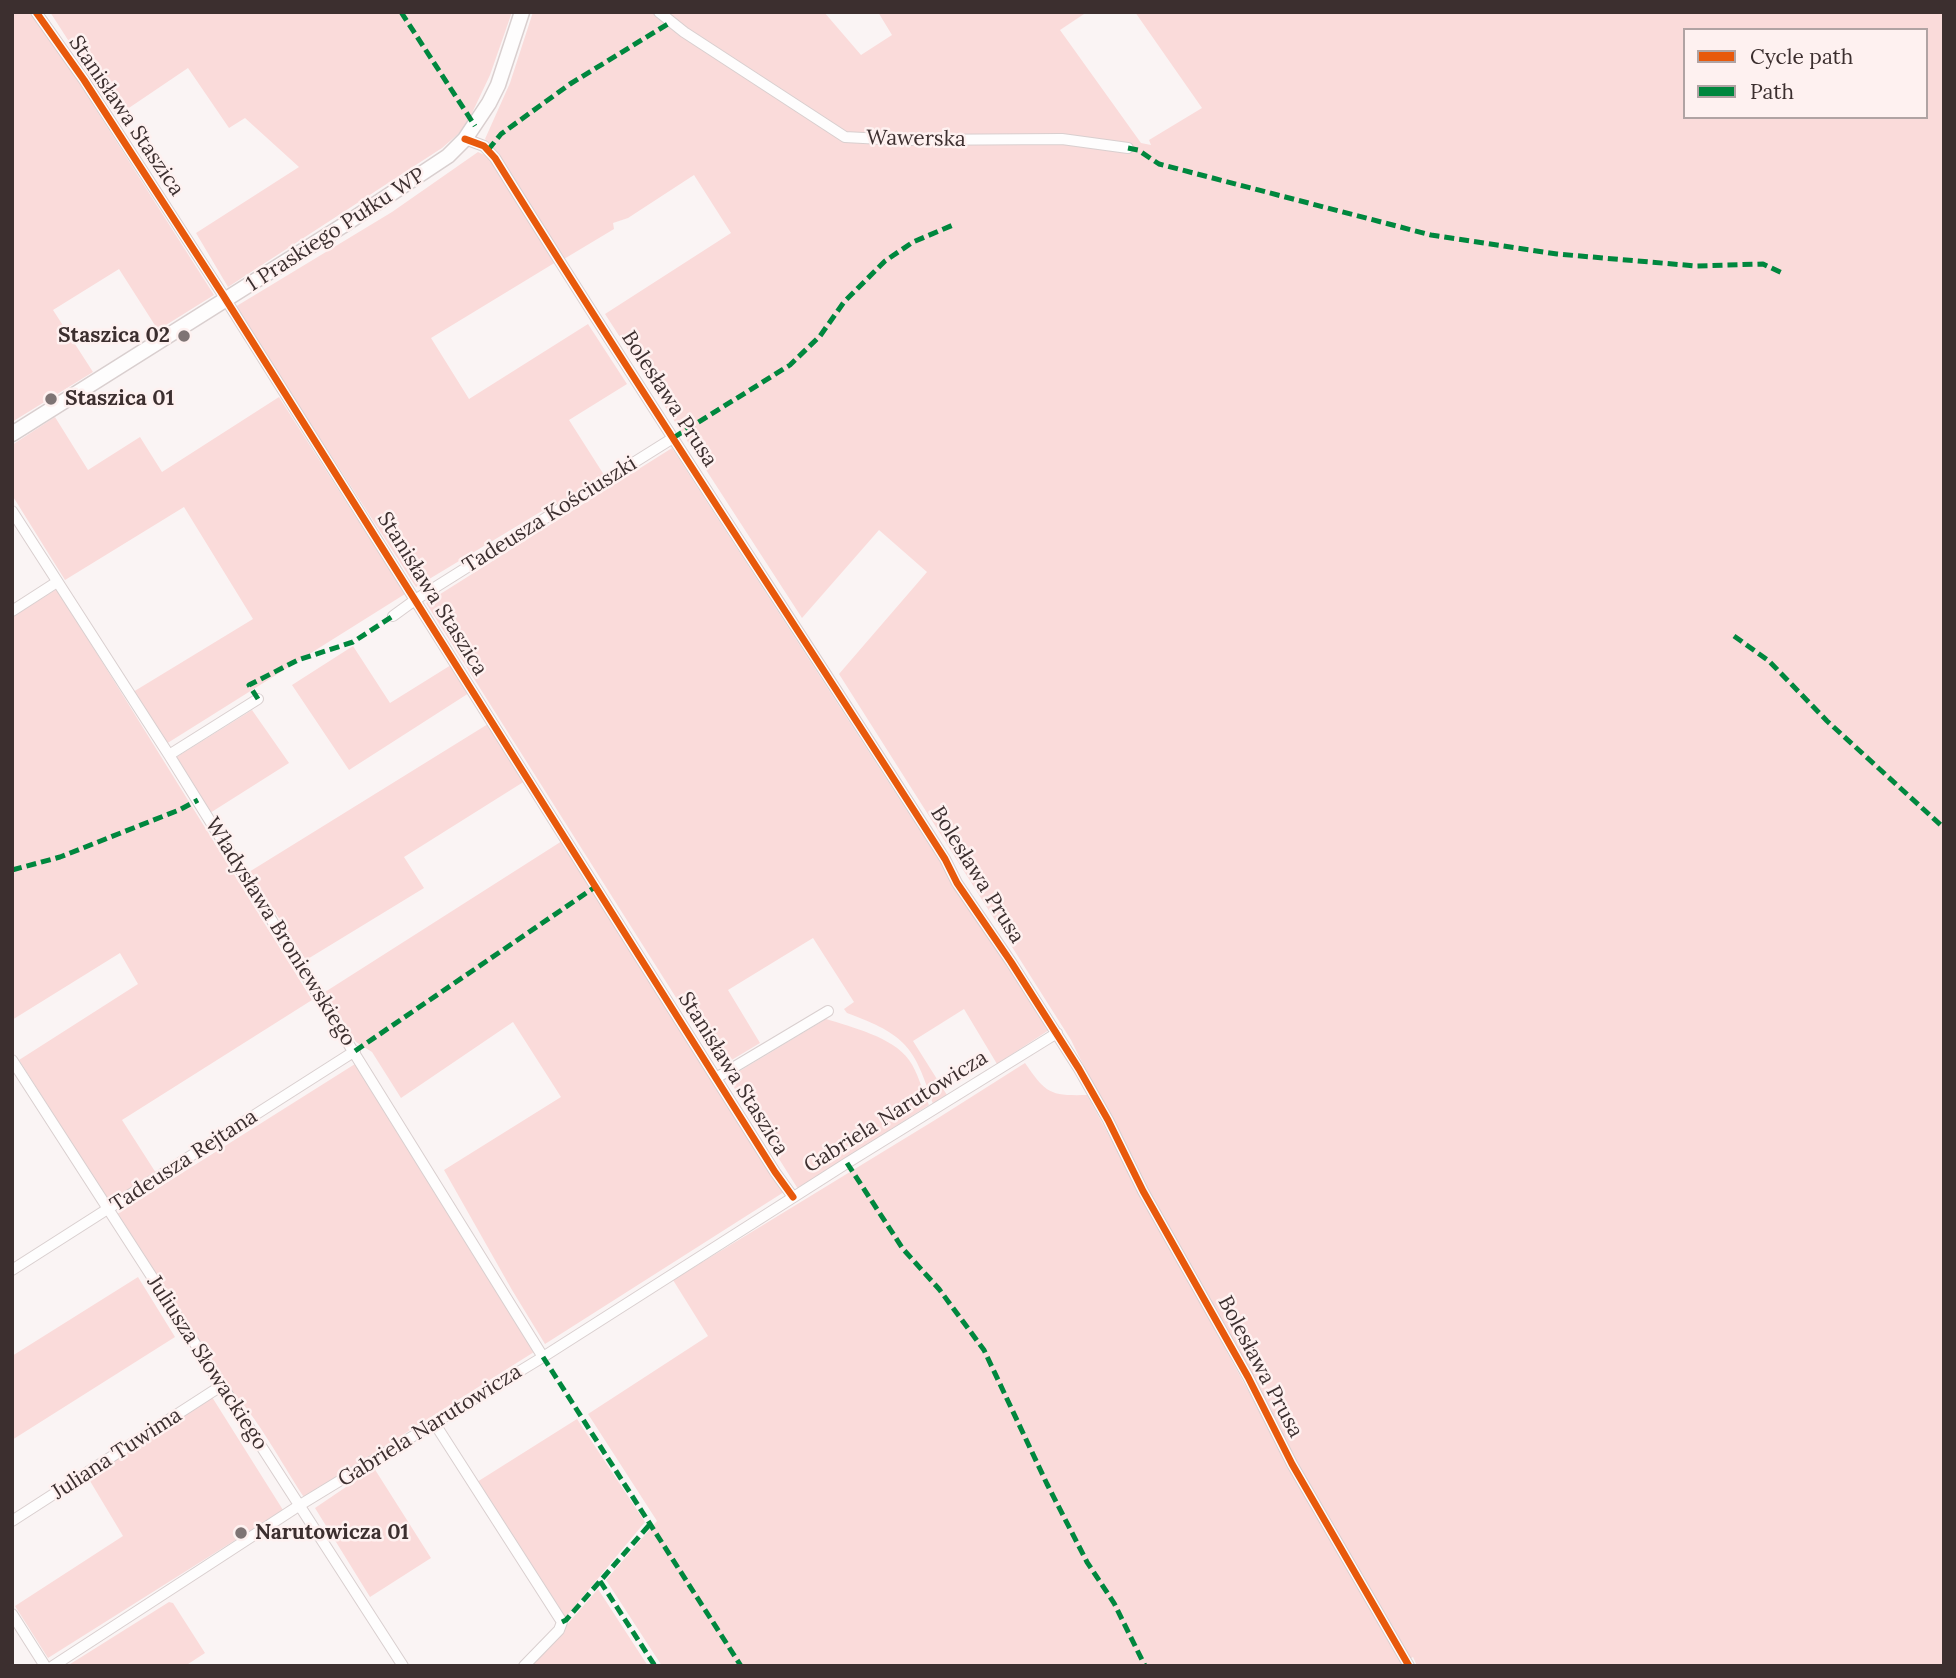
<!DOCTYPE html>
<meta charset="utf-8">
<style>
body{margin:0}
#map{position:relative;width:1956px;height:1678px;overflow:hidden;background:#faf4f4;font-family:Lora,serif}
canvas{display:block}
.frame{position:absolute;inset:0;border:14px solid #3c2f2f;pointer-events:none}
.legend{position:absolute;left:1683px;top:28px;width:245px;height:91px;box-sizing:border-box;background:#fef1f0;border:2px solid #b0a3a3;margin:0;padding:9px 12px;list-style:none;font-size:21px;color:#3c2f2f}
.legend li{display:flex;align-items:center;gap:14px;height:35px}
.legend b{width:35px;border:2px solid #b0a3a3}
</style>
<div id="map">
<canvas width="1956" height="1678"></canvas>
<div class="frame"></div>
<ul class="legend">
<li><b style="height:9px;background:#e8590c"></b>Cycle path</li>
<li><b style="height:9px;background:#00873e"></b>Path</li>
</ul>
</div>
<script>
const ctx = document.querySelector('canvas').getContext('2d');
ctx.lineJoin = 'round';
function fillPath(path, color) {
  ctx.fillStyle = color;
  ctx.fill(path, 'evenodd');
}
function trace(path, color, width, dash) {
  ctx.strokeStyle = color;
  ctx.lineWidth = width;
  ctx.lineCap = dash ? 'butt' : 'round';
  ctx.setLineDash(dash || []);
  ctx.stroke(path);
}
function label(font, color, halo, rows, align = 'center') {
  ctx.font = font + ' Lora,serif';
  ctx.lineWidth = 5;
  ctx.setLineDash([]);
  ctx.textBaseline = 'middle';
  ctx.strokeStyle = halo;
  ctx.fillStyle = color;
  for (const [text, x, y, turn = 0] of rows) {
    ctx.save();
    ctx.translate(x, y);
    ctx.rotate((+turn || 0) * Math.PI / 180);
    ctx.textAlign = isNaN(turn) ? turn : align;
    if (halo) ctx.strokeText(text, 0, 0);
    ctx.fillText(text, 0, 0);
    ctx.restore();
  }
}
const green = new Path2D(`
 M12 12H34L214 295 158 330 119 269 53 310 93 372 12 422Z
 M50 12H512L490 75 465 128 442 148 228 287 196 233 299 167 245 118 229 128 188 68 117 116Z
 M533 12H824L861 55 892 35 878 12H1087L1060 30 1141 143 1151 145 1149 140 1202 108 1135 12H1944V1666H1417L1413 1657 1408 1660 1142 1184 1071 1040 839 674 927 572 879 530 802 618 605 314 731 233 694 175 628 218 613 223 614 229 564 259 485 139 510 83ZM1685 30H1926V117H1685Z
 M478 152 489 157 556 262 431 338 469 399 588 324 627 384 569 420 606 478 545 516 542 511 416 587 235 307 392 212Z
 M279 397 405 594 166 744 133 692 253 619 184 507 65 580 12 495V445L55 417 88 470 140 437 162 472Z
 M672 448 1049 1030 997 1064 964 1009 913 1041 947 1095 933 1104C914 1046 906 1035 847 1013L844 1009 854 1002 813 938 728 990 760 1043 720 1067 426 603Z
 M57 589 312 1000 122 1120 156 1173 109 1203 19 1060 138 984 120 953 12 1020V617Z
 M353 646 390 703 451 665 469 693 349 770 292 685Z
 M252 710 289 763 210 813 175 758Z
 M488 724 525 781 404 857 424 888 306 960 249 872Z
 M562 841 784 1192 545 1344 512 1290 444 1170 561 1097 513 1022 401 1098 372 1052 356 1042 325 992Z
 M826 1019C851 1027 893 1037 909 1060 918 1072 922 1091 929 1105L798 1189 728 1078Z
 M1025 1063C1046 1093 1049 1096 1087 1095L1281 1451 1404 1662 1398 1666H662L606 1580 657 1521 588 1414 708 1336 673 1280 935 1120Z
 M355 1064 534 1352 304 1497C287 1472 250 1404 228 1389L117 1214Z
 M138 1277 175 1337 12 1440V1356Z
 M212 1397 283 1510 48 1658 15 1606 123 1536 87 1476Z
 M577 1419 645 1522 565 1618 477 1482Z
 M374 1468 431 1558 370 1597 315 1508Z
 M598 1589 648 1666H531Z
 M169 1602 173 1603 205 1653 185 1666H67Z`);
const street = new Path2D(`
 M36 12 84 80 223 295 775 1172 793 1197
 M659 12 684 32 845 137 900 140 1062 139 1128 148
 M465 139 484 146 495 158C641 394 796 625 945 859L957 883 1011 962 1079 1069 1108 1120 1143 1191 1248 1377 1292 1464 1409 1666
 M12 511 169 755 543 1357
 M12 611 57 582
 M393 616 415 600 673 438
 M169 755 258 699
 M12 1060 403 1666
 M716 1078 828 1011
 M12 1270 355 1051
 M435 1424 562 1622 559 1630 524 1666
 M12 1521 221 1386
 M12 1614 45 1666
 M53 1666 300 1505 543 1357 847 1163 1057 1033`);
const secondary = new Path2D(`
 M12 434 347 223 448 156 465 139 489 103 498 85 522 12`);
const quiet = new Path2D(`
 M401 12 475 126
 M1128 148 1138 150 1159 164 1431 235 1557 254 1696 266 1763 264 1782 273
 M488 150 501 134 570 84 671 22
 M673 438 790 365 820 336 844 302 885 261 913 242 953 225
 M1734 636 1769 661 1827 721 1944 828
 M258 699 249 685 298 660 353 642 393 616
 M12 870 60 857 179 810 198 800
 M355 1051 595 887
 M847 1163 903 1249 939 1289 984 1350 1047 1484 1087 1562 1114 1603 1145 1666
 M543 1357 741 1666
 M600 1581 655 1666
 M562 1622 566 1620 651 1523`);
const cycleway = new Path2D(`
 M36 12 84 80 223 295 775 1172 793 1197
 M465 139 484 146 495 158C641 394 796 625 945 859L957 883 1011 962 1079 1069 1108 1120 1143 1191 1248 1377 1292 1464 1409 1666`);
const markers = [
 [184,336,7,"#7e7474"],
 [51,399,7,"#7e7474"],
 [241,1533,7,"#7e7474"]
];
const streetNames = [
 ["Stanisława Staszica",126,116,56],
 ["Wawerska",916,139,1],
 ["1 Praskiego Pułku WP",336,230,-33],
 ["Bolesława Prusa",669,399,57],
 ["Tadeusza Kościuszki",550,515,-32],
 ["Stanisława Staszica",432,594,58],
 ["Bolesława Prusa",977,875,58],
 ["Władysława Broniewskiego",280,932,58],
 ["Stanisława Staszica",733,1074,58],
 ["Gabriela Narutowicza",896,1112,-32],
 ["Tadeusza Rejtana",184,1161,-33],
 ["Juliusza Słowackiego",207,1363,57],
 ["Bolesława Prusa",1260,1367,62],
 ["Gabriela Narutowicza",430,1426,-32],
 ["Juliana Tuwima",117,1454,-33]
];
const poiNames = [
 ["Staszica 02",170,336,"right"],
 ["Staszica 01",65,399],
 ["Narutowicza 01",255,1533]
];
fillPath(green, '#fadbda');
trace(street, '#d9cfcf', 12);
trace(secondary, '#d9cfcf', 17);
trace(street, '#fefdfd', 10);
trace(secondary, '#fefdfd', 14);
trace(quiet, '#00873e', 5, [10, 5]);
trace(cycleway, '#e8590c', 7);
for (const [x, y, r, color] of markers) {
  const dot = new Path2D();
  dot.arc(x, y, r, 0, 2 * Math.PI);
  ctx.fillStyle = color;
  ctx.fill(dot);
  trace(dot, '#fef1f0', 2.5);
}
label('21px', '#3c2f2f', '#fef1f0', streetNames);
label('bold 21px', '#3c2f2f', '#fef1f0', poiNames, 'left');
</script>
